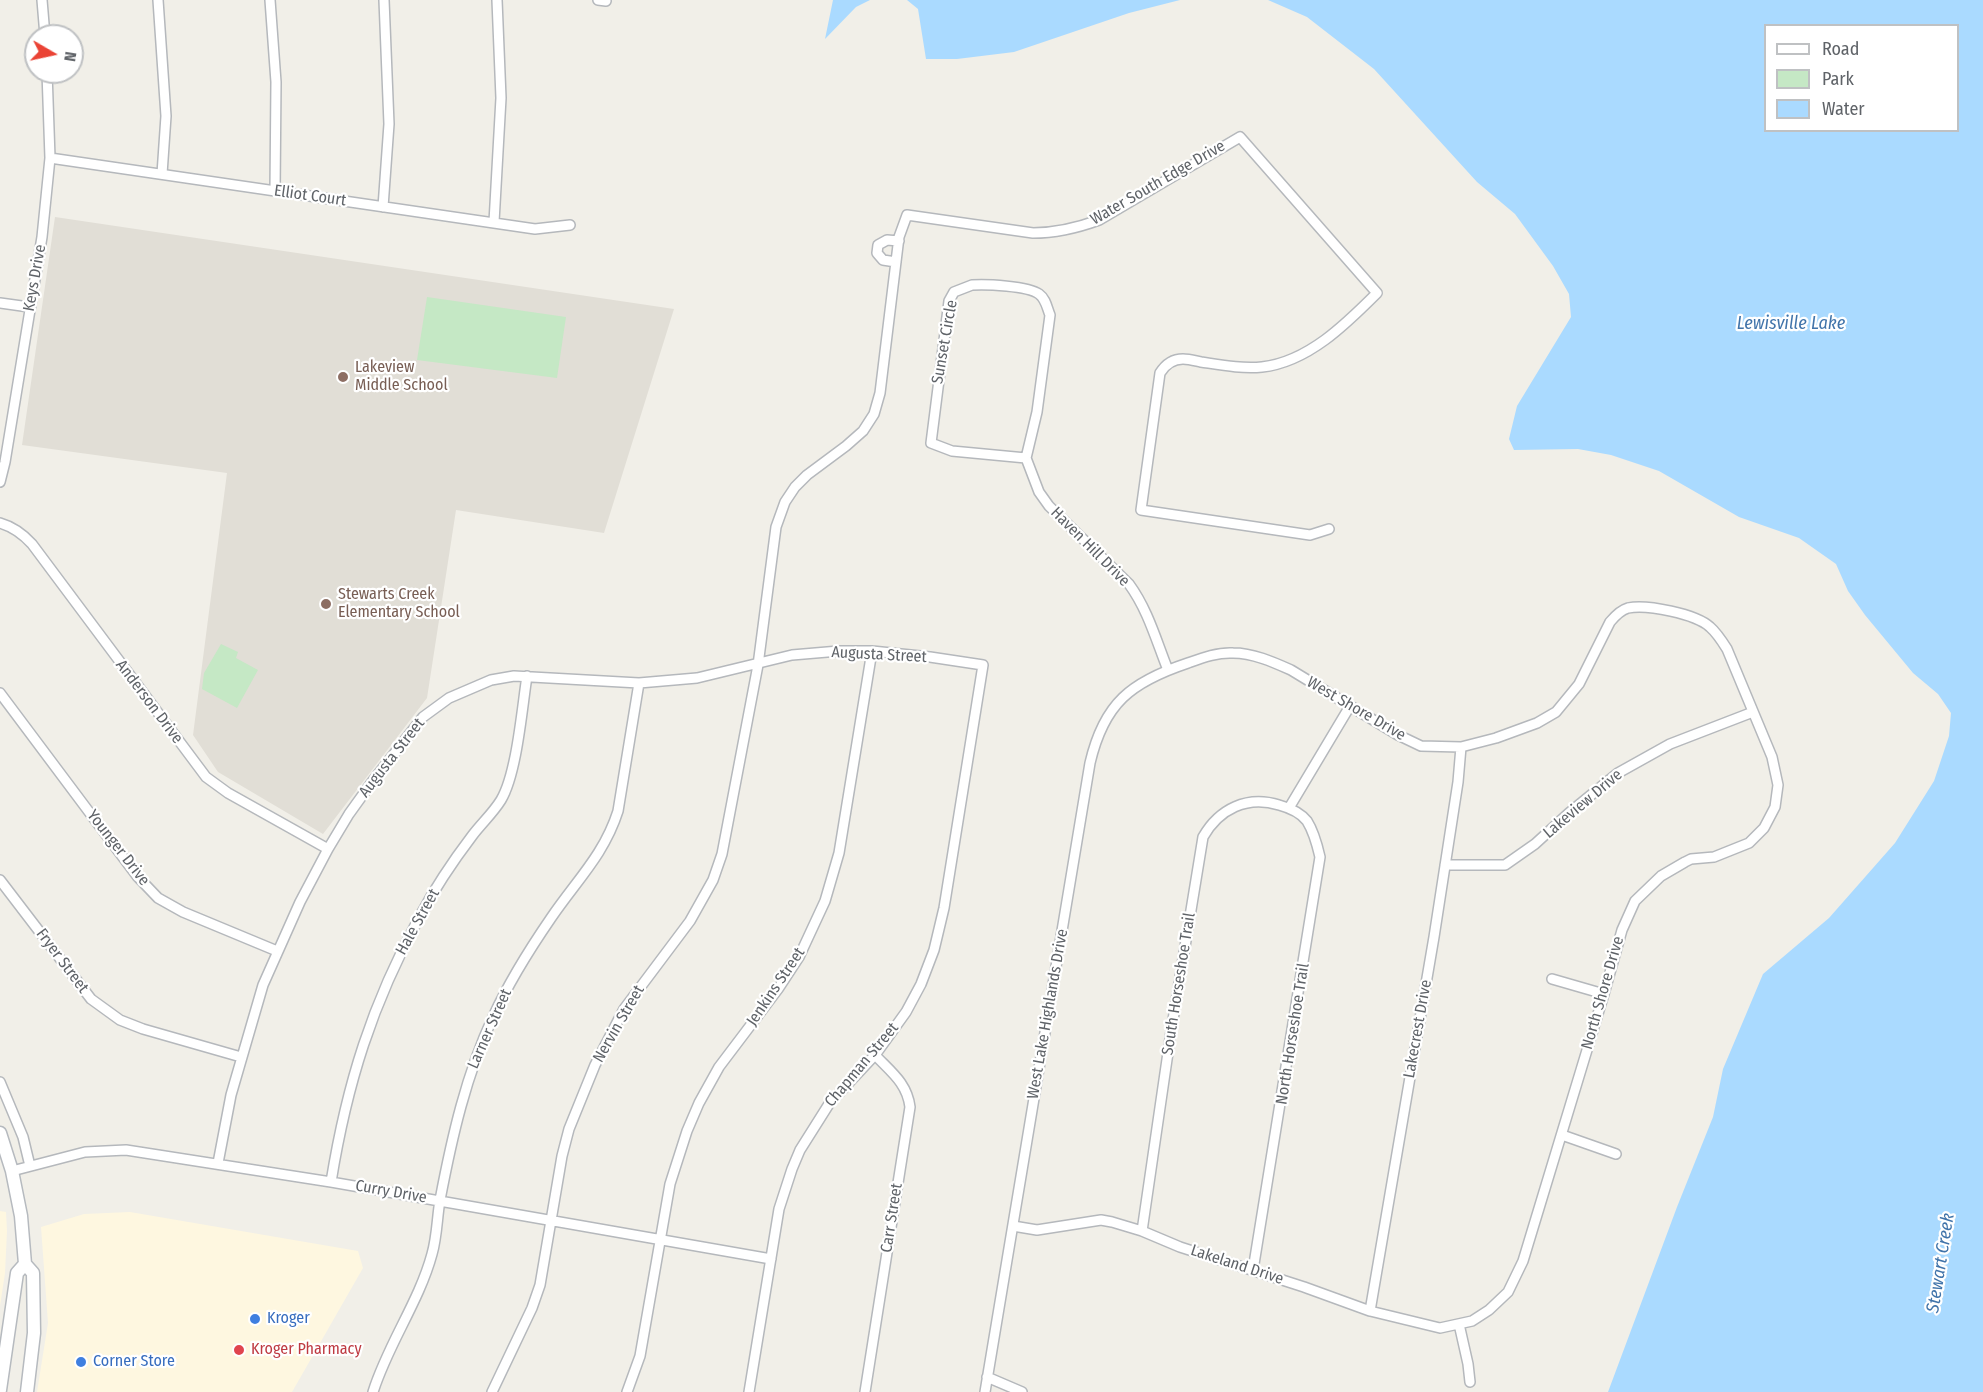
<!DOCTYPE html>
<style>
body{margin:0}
#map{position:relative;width:1983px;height:1392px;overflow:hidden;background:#f1efe8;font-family:"Fira Sans Condensed",sans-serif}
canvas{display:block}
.legend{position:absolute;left:1764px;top:24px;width:195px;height:108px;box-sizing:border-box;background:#fff;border:2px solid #bfc1c3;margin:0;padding:8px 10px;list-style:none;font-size:18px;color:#5f6368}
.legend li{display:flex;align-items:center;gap:12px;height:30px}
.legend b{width:30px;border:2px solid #bfc1c3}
.north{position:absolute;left:24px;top:24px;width:60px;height:60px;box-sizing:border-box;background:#fff;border:2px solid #bfc1c3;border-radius:50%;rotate:99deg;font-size:16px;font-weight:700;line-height:24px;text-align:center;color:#5f6368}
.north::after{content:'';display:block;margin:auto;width:21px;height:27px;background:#ea4335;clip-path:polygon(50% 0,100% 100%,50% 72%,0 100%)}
</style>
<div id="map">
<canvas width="1983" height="1392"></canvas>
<ul class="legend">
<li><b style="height:8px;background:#fff"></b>Road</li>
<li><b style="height:16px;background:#c5e8c5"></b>Park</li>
<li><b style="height:16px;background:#aadaff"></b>Water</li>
</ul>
<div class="north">N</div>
</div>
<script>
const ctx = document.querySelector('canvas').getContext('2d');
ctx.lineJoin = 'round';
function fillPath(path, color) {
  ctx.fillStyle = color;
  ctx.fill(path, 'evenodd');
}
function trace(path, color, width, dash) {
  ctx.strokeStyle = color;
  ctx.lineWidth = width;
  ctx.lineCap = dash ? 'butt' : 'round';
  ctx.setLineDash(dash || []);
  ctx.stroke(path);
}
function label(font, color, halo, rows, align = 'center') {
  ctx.font = font + ' "Fira Sans Condensed",sans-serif';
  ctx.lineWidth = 4.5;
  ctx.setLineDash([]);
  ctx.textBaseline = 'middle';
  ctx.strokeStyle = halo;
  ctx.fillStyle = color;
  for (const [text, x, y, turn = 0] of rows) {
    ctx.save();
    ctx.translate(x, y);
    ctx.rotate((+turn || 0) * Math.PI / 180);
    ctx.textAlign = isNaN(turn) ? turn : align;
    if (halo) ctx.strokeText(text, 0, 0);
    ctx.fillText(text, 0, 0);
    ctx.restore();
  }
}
const commercial = new Path2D(`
 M0 1211 6 1212 7 1231 5 1273 0 1306Z
 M130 1212 358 1251 363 1268 292 1392H37L48 1323 41 1227 84 1214Z`);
const education = new Path2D(`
 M55 217 674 309 604 533 456 510 427 698 323 834 218 772 193 735 227 473 22 445Z`);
const green = new Path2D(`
 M427 297 566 317 557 378 417 360Z
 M221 644 238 652 236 658 258 670 237 708 202 689 204 673Z`);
const water = new Path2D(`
 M833 0H870L856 7 825 39Z
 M907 0H1180L1129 13 1014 52 957 59H926L918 9Z
 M1268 0H1983V1392H1608L1677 1207 1713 1117 1723 1069 1763 974 1829 918 1895 843 1934 781 1949 736 1951 713 1938 694 1913 673 1865 615 1848 591 1836 564 1799 538 1739 517 1659 471 1611 455 1578 449 1514 450 1509 439 1517 406 1571 317 1569 294 1553 266 1515 214 1477 182 1374 69 1307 17ZM1766 26H1958V130H1766Z`);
const street = new Path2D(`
 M42 0 45 36
 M158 0 166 116 162 174
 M270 0 276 82 275 191
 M598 0 606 1
 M50 158 535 229 570 225
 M383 207 389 124 384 0
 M494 222 501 98 497 0
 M896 262 883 260 877 253 878 245 887 240 899 241
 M972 285C986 284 1028 286 1039 294 1046 299 1047 308 1050 315L1037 412 1026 458 952 451 931 443 949 301 954 292Z
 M0 303 29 307
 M1026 458 1039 492 1049 506 1129 584C1148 610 1156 640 1168 670
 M0 482 5 462 42 237 50 158 47 72
 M0 523C14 527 23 534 32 544L206 777 228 793 328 849
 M0 693 137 876 158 898 183 912 277 951
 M1289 808 1350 706
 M1445 865H1505L1535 844 1569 813 1618 773 1670 744 1753 712
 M0 880 91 999 120 1020 143 1029 241 1057
 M1552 979 1604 994
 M0 1082 23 1137 30 1166
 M1562 1135 1616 1154
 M218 1163 231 1095 263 985 300 902 328 849 349 814 372 782 423 717 449 698 491 680 514 676 639 683 697 678 792 655 839 651H872L930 657 983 665 944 908 934 950 921 984 906 1012 875 1055 829 1104 800 1150 792 1169 779 1209 749 1392
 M12 1171 85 1152 126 1150 331 1182 771 1259
 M331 1182C347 1083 372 1004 420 916 435 888 453 861 472 836 481 824 493 813 501 800 517 773 522 708 527 676
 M1142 1231 1171 1032 1203 837C1219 809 1247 795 1279 805 1290 808 1300 812 1307 821 1314 832 1317 844 1320 857L1253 1270
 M1370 1311 1434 937 1458 782 1461 747
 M1459 1324 1468 1364 1470 1382
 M987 1377 1022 1392
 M373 1392C388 1344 419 1302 432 1254 437 1237 437 1218 440 1200 452 1137 466 1075 493 1017 509 982 529 950 551 918 576 881 604 855 618 811L639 683
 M492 1392 532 1308 540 1285 562 1156 569 1129 595 1065 624 1009 690 921 713 880 722 854 758 665 776 527 785 502 795 487 807 475 846 446 863 431 874 414 880 393 899 237 907 215 1033 233C1057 233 1077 228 1099 220L1240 137 1377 293C1346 324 1308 362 1262 367 1242 369 1221 365 1201 362 1196 361 1189 359 1183 359 1173 359 1165 365 1160 373L1141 510 1310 535 1329 529
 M627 1392 640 1356 670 1184 687 1131 699 1103 719 1067 778 989 799 957 825 901 839 853 872 651
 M865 1392 910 1107C907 1083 891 1072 875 1055
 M985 1392 1090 763C1104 703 1131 682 1188 663 1202 658 1218 652 1233 653 1253 653 1273 662 1291 670L1398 735 1421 746 1461 747 1496 738 1537 723 1556 712 1579 684 1610 622C1615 616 1621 610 1628 608 1647 604 1696 614 1710 627 1717 633 1722 641 1727 649L1772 757 1778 785 1775 807 1764 828 1749 843 1714 857 1691 859 1685 862 1661 876 1635 901 1622 930 1604 994 1523 1261 1508 1292 1489 1310 1472 1321 1440 1328 1370 1311 1304 1287 1180 1247 1142 1231 1112 1222 1101 1220 1037 1230 1013 1226`);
const secondary = new Path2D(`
 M0 1133 12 1171 21 1216 25 1264 33 1273 34 1333 27 1392
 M0 1390 17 1273 25 1264`);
const markers = [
 [343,377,6,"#8d6e63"],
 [326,604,6,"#8d6e63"],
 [255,1319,6,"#3f7fe0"],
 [239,1350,6,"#e0444e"],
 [81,1362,6,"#3f7fe0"]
];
const streetNames = [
 ["Water South Edge Drive",1158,183,-30],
 ["Elliot Court",310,196,8],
 ["Keys Drive",35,278,-80],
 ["Sunset Circle",945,342,-80],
 ["Haven Hill Drive",1090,547,45],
 ["Augusta Street",879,655,3],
 ["Anderson Drive",149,702,53],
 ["West Shore Drive",1356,709,30],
 ["Augusta Street",392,758,-52],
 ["Lakeview Drive",1583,804,-40],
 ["Younger Drive",118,848,52],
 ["Hale Street",418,922,-61],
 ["Fryer Street",62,961,53],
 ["South Horseshoe Trail",1179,984,-81],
 ["Jenkins Street",776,987,-56],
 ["North Shore Drive",1603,993,-74],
 ["West Lake Highlands Drive",1048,1014,-80],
 ["Nervin Street",619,1024,-60],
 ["Larner Street",490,1029,-66],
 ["Lakecrest Drive",1418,1029,-80],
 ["North Horseshoe Trail",1293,1034,-81],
 ["Chapman Street",862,1065,-50],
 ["Curry Drive",391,1192,10],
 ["Carr Street",892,1218,-81],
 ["Lakeland Drive",1237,1265,18]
];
const educationNames = [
 ["Lakeview",355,368],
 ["Middle School",355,386],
 ["Stewarts Creek",338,595],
 ["Elementary School",338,613]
];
const shopNames = [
 ["Kroger",267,1319],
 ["Corner Store",93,1362]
];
const healthNames = [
 ["Kroger Pharmacy",251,1350]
];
const waterNames = [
 ["Lewisville Lake",1791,324],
 ["Stewart Creek",1941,1263,-81]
];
fillPath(commercial, '#fef7e0');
fillPath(education, '#e1ded6');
fillPath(green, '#c5e8c5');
fillPath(water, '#aadaff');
trace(street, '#b5b8bc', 12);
trace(secondary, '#b6babf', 15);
trace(street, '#fff', 9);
trace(secondary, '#fff', 12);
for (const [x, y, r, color] of markers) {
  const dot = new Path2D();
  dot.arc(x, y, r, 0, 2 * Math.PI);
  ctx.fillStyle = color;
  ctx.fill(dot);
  trace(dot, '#fff', 2);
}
label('16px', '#5f6368', '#fff', streetNames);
label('16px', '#785e54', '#fff', educationNames, 'left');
label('16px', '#366cbe', '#fff', shopNames, 'left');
label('16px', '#be3a42', '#fff', healthNames, 'left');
label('italic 18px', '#4174aa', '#fff', waterNames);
</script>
